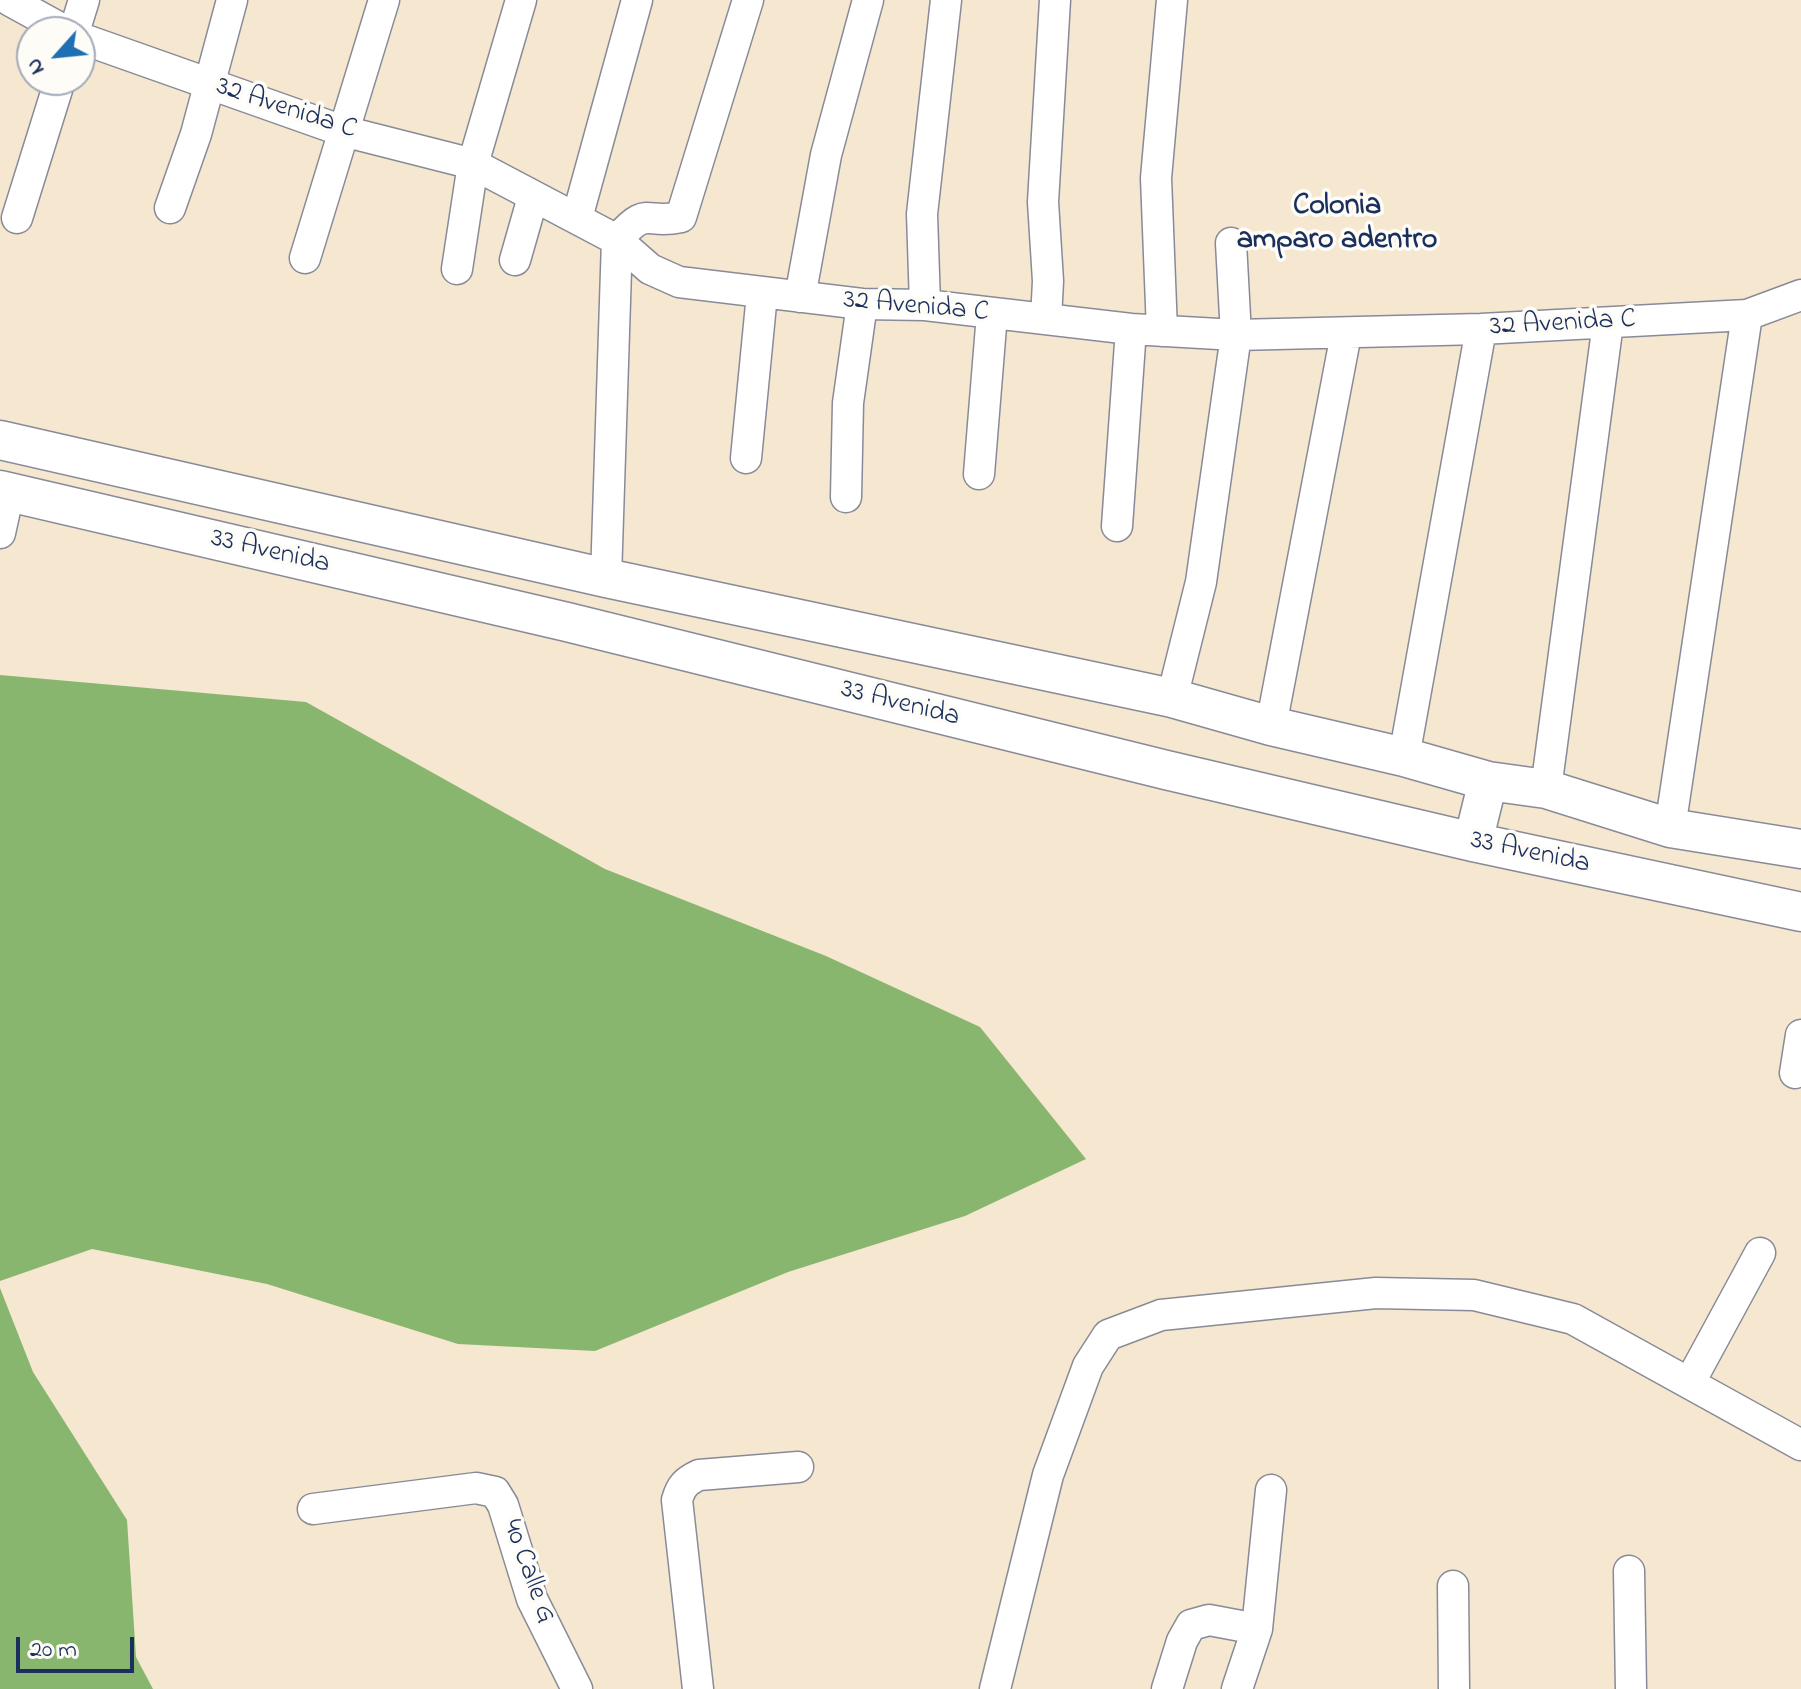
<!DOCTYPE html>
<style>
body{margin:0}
#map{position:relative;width:1801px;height:1689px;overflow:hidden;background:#f5e7d0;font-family:"Indie Flower",sans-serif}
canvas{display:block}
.north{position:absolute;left:16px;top:16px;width:80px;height:80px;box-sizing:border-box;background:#fdfcf7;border:2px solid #a3aaba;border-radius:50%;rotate:243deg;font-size:22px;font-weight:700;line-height:32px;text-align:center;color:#1b2f5e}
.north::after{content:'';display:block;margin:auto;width:28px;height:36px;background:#1f6fb2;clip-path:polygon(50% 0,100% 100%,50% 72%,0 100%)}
.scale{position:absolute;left:16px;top:1637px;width:118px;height:36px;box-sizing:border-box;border:4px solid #1b2f5e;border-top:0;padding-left:10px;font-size:24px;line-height:28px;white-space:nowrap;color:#1b2f5e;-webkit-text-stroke:6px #fdfcf7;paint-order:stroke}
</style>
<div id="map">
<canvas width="1801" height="1689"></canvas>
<div class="north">N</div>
<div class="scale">20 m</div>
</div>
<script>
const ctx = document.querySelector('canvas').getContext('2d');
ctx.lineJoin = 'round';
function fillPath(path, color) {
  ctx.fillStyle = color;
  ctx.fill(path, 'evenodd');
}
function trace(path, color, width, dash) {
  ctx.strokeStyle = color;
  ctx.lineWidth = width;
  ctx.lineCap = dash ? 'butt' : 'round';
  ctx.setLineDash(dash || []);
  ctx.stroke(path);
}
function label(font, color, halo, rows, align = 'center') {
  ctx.font = font + ' "Indie Flower",sans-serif';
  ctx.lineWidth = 7;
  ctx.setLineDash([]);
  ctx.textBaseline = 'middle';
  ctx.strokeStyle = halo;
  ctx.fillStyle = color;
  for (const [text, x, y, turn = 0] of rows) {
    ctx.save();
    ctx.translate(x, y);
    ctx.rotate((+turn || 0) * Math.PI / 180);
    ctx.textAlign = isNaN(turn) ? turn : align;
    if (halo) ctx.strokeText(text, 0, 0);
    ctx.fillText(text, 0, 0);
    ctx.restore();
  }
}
const forest = new Path2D(`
 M0 675 306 702 605 869 826 956 980 1027 1086 1159 965 1216 788 1272 595 1351 458 1344 267 1284 92 1249 0 1281Z
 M0 1288 33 1372 127 1520 136 1657 153 1689H0Z`);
const minor = new Path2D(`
 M9 0 67 32
 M74 32 84 0
 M80 38 343 131 473 164 617 240 650 269 679 282 862 304 925 305 1131 329 1236 335 1481 329 1747 315 1801 295
 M170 208 196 134 232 0
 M17 218 60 80
 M577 218 637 0
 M305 258 384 0
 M515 260 533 197
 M457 269 473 164 521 0
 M800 297 826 155 868 0
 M925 305 922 214 946 0
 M1046 319 1048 281 1043 202 1055 0
 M1162 331 1156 178 1172 0
 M746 458 762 294
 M979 474 992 314
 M846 497 848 403 862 304
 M1117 526 1131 329
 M0 533 9 492
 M606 578 617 240C648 204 644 225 681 217L748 0
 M1172 698 1201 582 1236 335 1231 243
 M1271 726 1346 334
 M1404 757 1481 329
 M1546 789 1608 323
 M1670 828 1747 315
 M1795 1073 1801 1035
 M1690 1382 1760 1253
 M313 1509 476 1488 495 1492 503 1505 532 1599 577 1689
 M1629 1571 1631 1689
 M1453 1586 1454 1689
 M698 1689 677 1500C681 1486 686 1481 699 1475L798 1467
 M995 1689 1048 1475 1088 1366 1108 1335 1161 1315 1376 1293 1474 1295 1573 1319 1801 1445
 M1167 1689 1182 1641 1191 1625 1209 1620 1257 1629
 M1237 1689 1257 1629 1271 1490`);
const tertiary = new Path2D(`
 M0 440 606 578 1172 698 1271 726 1404 757 1488 781 1546 789 1670 828 1801 849
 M0 490 567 622 1166 770 1473 842 1801 912
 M1473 842 1488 781`);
const streetNames = [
 ["32 Avenida C",286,110,18],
 ["32 Avenida C",916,308,5],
 ["32 Avenida C",1563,325,-3],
 ["33 Avenida",270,553,13],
 ["33 Avenida",900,705,14],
 ["33 Avenida",1530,854,12],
 ["40 Calle G",527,1572,70]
];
const neighbourhoodNames = [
 ["Colonia",1337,208],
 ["amparo adentro",1337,242]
];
fillPath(forest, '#89b66f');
trace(minor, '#888b97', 33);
trace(tertiary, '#888b97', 41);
trace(minor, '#fff', 30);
trace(tertiary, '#fff', 38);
label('28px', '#1b2f5e', '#fdfcf7', streetNames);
label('bold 30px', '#1b2f5e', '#fdfcf7', neighbourhoodNames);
</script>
